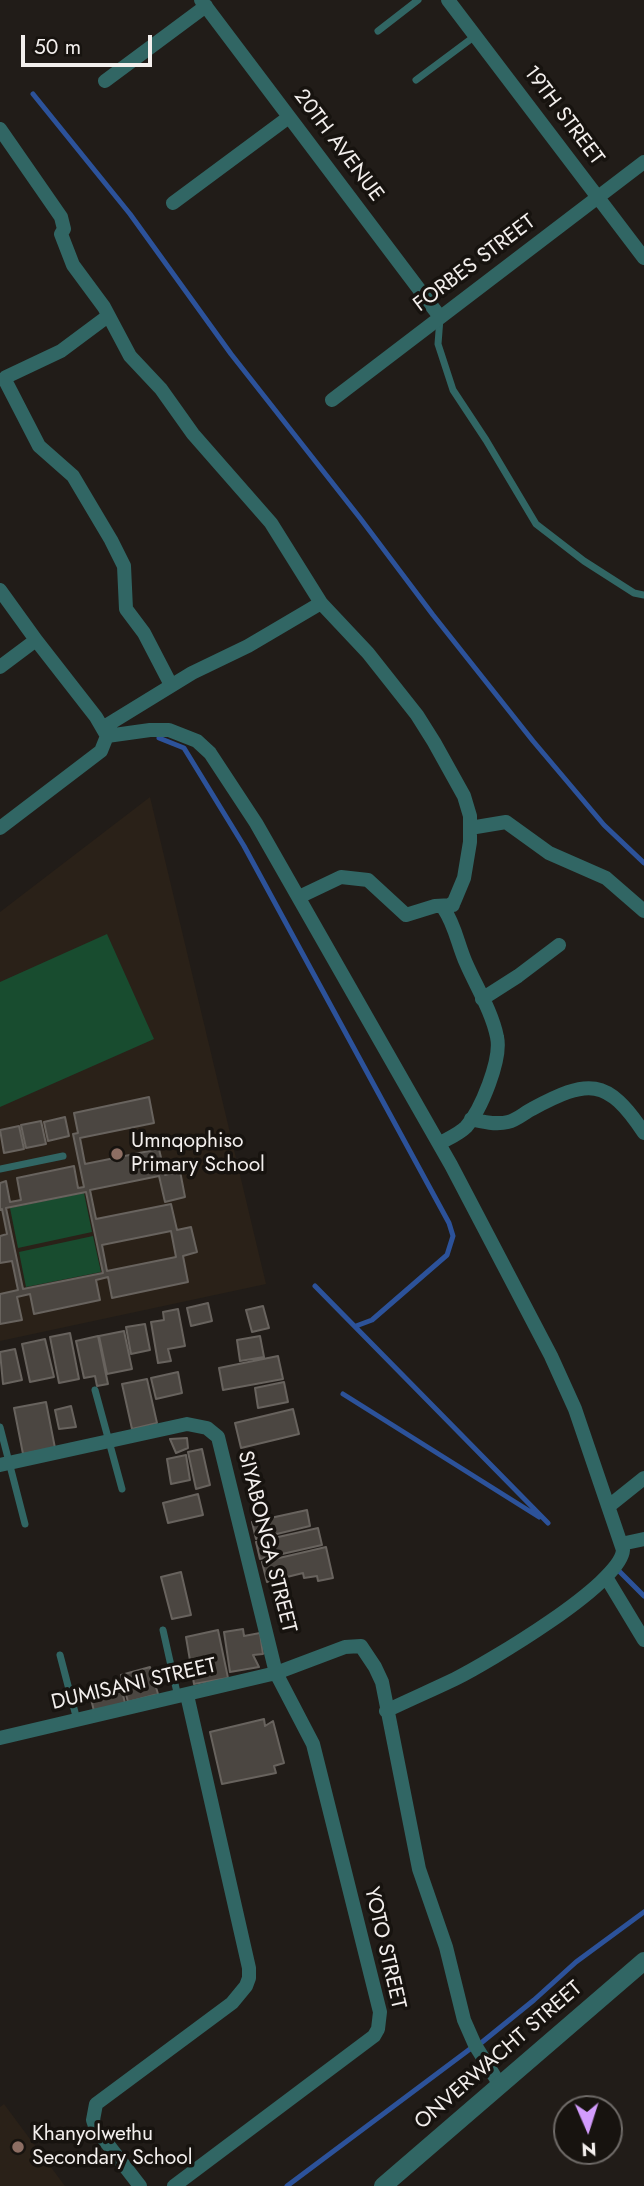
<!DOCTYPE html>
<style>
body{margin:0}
#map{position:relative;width:644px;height:2186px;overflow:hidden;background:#211c18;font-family:Jost,sans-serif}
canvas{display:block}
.north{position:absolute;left:553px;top:2095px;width:70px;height:70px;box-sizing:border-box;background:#17130f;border:2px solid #6f6b68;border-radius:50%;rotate:177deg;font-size:19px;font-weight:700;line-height:28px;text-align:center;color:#f3efed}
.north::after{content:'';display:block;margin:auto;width:24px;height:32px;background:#d39cfd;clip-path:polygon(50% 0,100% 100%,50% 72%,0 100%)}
.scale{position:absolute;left:21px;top:35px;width:131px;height:32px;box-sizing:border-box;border:4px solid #f3efed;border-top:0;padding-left:9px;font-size:21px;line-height:24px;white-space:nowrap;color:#f3efed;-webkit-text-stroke:5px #17130f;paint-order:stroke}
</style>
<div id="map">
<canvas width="644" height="2186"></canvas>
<div class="north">N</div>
<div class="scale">50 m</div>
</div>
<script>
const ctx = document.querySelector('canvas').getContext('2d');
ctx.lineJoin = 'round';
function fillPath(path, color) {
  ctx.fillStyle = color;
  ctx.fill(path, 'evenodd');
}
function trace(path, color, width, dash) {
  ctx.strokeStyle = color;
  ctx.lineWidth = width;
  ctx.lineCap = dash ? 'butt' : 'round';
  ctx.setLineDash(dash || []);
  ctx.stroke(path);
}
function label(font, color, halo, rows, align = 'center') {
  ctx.font = font + ' Jost,sans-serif';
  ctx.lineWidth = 7;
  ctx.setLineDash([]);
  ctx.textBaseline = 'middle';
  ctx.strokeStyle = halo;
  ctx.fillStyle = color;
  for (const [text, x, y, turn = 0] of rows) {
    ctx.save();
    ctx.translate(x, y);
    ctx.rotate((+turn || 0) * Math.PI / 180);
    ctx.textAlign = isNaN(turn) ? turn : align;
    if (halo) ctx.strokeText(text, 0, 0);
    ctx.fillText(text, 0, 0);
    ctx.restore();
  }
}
const built = new Path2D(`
 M150 797 266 1284 0 1341V912Z
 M4 2104 65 2186H0V2107Z`);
const green = new Path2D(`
 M107 934 154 1039 0 1107V982Z
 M84 1193 92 1232 18 1248 10 1208Z
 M93 1236 101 1272 26 1287 19 1252Z`);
const stream = new Path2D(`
 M33 94 130 214 231 354 360 518 433 615 533 741 604 825 644 863
 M159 738 184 748 244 846 449 1223 453 1236 447 1255 372 1320 356 1326
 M315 1286 548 1523
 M343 1394 539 1517
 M618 1570 644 1596
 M481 2043 534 2000 576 1962 644 1912
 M287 2186 470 2049`);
const building = new Path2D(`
 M149 1097 154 1123 80 1138 85 1164 159 1149 165 1175 180 1171 185 1197 165 1202 159 1176 90 1190 96 1219 171 1204 177 1230 191 1227 197 1252 183 1256 188 1282 112 1298 108 1277 96 1280 100 1300 34 1314 30 1294 17 1297 22 1320 0 1324V1294L18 1290 12 1261 0 1263V1236L7 1234 2 1209 0 1210V1183L6 1181 10 1202 21 1200 17 1178 74 1166 78 1188 84 1187 73 1134 78 1133 74 1113ZM86 1192 103 1273 23 1289 6 1208ZM171 1231 176 1257 107 1271 102 1245Z
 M65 1117 69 1136 48 1141 44 1122Z
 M41 1121 46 1144 26 1148 21 1125Z
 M19 1126 24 1149 4 1153 0 1130Z
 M208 1303 212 1321 191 1326 187 1308Z
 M263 1306 269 1328 252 1332 246 1310Z
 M178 1309 185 1346 168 1349 171 1361 158 1363 151 1322 164 1320 163 1312Z
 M145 1324 150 1350 131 1354 126 1327Z
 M124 1331 132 1369 107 1374 99 1336Z
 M70 1333 79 1379 59 1383 50 1337Z
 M98 1336 108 1384 97 1386 95 1376 84 1378 76 1341Z
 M260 1336 264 1357 240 1361 237 1340Z
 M45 1339 54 1377 30 1382 22 1344Z
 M15 1349 22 1380 3 1384 0 1352Z
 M278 1356 283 1379 223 1390 219 1368Z
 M178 1372 182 1393 156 1399 151 1378Z
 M147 1379 157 1423 132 1429 122 1384Z
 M284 1382 288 1402 258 1408 255 1388Z
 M46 1402 55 1448 23 1454 14 1408Z
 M71 1406 76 1427 59 1429 55 1410Z
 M293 1409 299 1434 241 1448 235 1423Z
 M187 1438 188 1448 176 1453 170 1439Z
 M202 1449 210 1485 196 1489 188 1452Z
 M186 1455 190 1480 171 1484 167 1459Z
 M198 1494 203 1515 168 1523 163 1503Z
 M307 1510 310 1526 256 1539 252 1522Z
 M318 1528 322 1545 260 1559 256 1542Z
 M326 1547 333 1578 318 1581 317 1576 304 1578 303 1573 267 1582 262 1562Z
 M181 1572 191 1615 172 1619 161 1577Z
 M243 1629 244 1636 260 1633 263 1654 253 1655 259 1667 230 1672 224 1632Z
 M218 1630 228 1678 194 1684 186 1637Z
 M150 1667 158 1694 128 1702 121 1675Z
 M120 1683 125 1703 94 1711 89 1691Z
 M264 1719 265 1726 273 1721 284 1763 274 1766 276 1773 222 1784 210 1732Z`);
const service = new Path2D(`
 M378 31 418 0
 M416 80 475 36
 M440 318 438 344 453 390 486 440 536 524 584 561 634 593 644 595
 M0 1169 63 1156
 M95 1390 122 1489
 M0 1427 25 1524
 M163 1630 178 1697
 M60 1655 77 1720`);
const minor = new Path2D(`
 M201 0 440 317
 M448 0 644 258
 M105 81 206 6
 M0 129 61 217 64 229 61 234 73 265 104 307 130 356 161 389 193 434 271 523 321 603 368 653 417 715 434 742 464 796 470 816V842L464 878 454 902 444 909C455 925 458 945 466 963 476 986 492 1012 497 1037 502 1059 481 1110 466 1127 459 1134 447 1139 439 1144
 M173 203 289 117
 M108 316 61 351 6 377V382L39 446 73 476 111 540 124 566 126 609 144 633 171 685
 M332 400 644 162
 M0 590 36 640 96 717 107 736 101 751 0 828
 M0 667 36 640
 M104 727 192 673 248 646 321 603
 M107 736 150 730H169L197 741 210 753 256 823 451 1165 551 1356 575 1409 623 1550C621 1584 487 1663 455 1679 432 1690 409 1700 386 1711
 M470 828 506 822 549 853 606 878 644 911
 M299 897 341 877 368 880 406 915 435 906 453 905
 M482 999 518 976 559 945
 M471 1119C483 1122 496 1125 508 1122 517 1120 524 1113 532 1109 588 1079 607 1077 644 1133
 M0 1465 187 1424 207 1428 218 1437 276 1673 313 1744 380 2012 378 2029 374 2036 174 2186
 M609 1506 644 1478
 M621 1544 644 1539
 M606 1577 644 1640
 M0 1738 276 1673 345 1647 361 1646 375 1667 382 1682 419 1869 446 1947 464 2020 475 2045 500 2085
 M140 2186 96 2129 93 2120 96 2104 232 2003 246 1986 249 1978V1968L187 1695`);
const tertiary = new Path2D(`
 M383 2186 644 1961`);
const markers = [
 [117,1154,7,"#8d6e63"],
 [18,2147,7,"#8d6e63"]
];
const streetNames = [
 ["19TH STREET",563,116,53],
 ["20TH AVENUE",338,146,53],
 ["FORBES STREET",475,264,-37],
 ["SIYABONGA STREET",266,1542,76],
 ["DUMISANI STREET",134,1685,-13],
 ["YOTO STREET",384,1948,77],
 ["ONVERWACHT STREET",499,2056,-41]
];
const poiNames = [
 ["Umnqophiso",131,1142],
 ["Primary School",131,1166],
 ["Khanyolwethu",32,2135],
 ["Secondary School",32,2159]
];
fillPath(built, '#2a2118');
fillPath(green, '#184c2f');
trace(stream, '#2c529a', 5);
fillPath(building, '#4b4641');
trace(building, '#68635e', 2);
trace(service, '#316664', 7);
trace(minor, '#316664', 14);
trace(tertiary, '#316664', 18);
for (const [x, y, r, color] of markers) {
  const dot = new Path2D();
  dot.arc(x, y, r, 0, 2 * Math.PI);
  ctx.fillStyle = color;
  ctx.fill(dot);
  trace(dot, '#17130f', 2.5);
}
label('21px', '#f3efed', '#17130f', streetNames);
label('21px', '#f3efed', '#17130f', poiNames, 'left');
</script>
